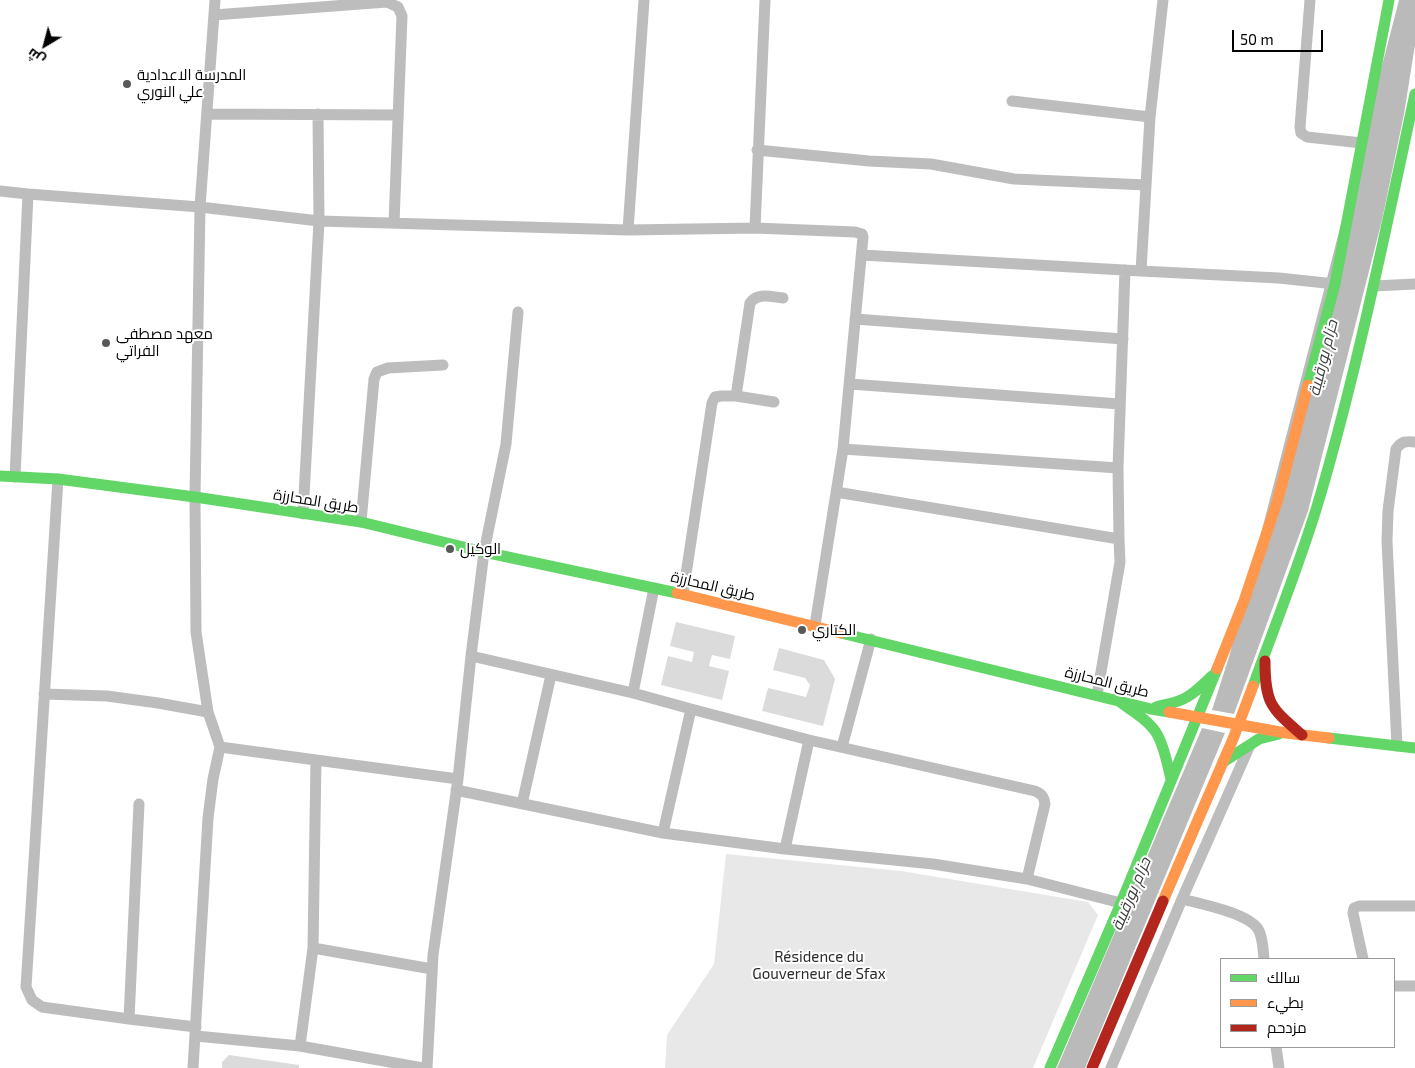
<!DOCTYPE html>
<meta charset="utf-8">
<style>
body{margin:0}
#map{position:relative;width:1415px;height:1068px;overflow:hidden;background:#fff;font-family:"Exo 2",Cairo,sans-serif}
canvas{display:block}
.legend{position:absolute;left:1220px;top:958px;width:175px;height:90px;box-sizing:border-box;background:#fff;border:1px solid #999;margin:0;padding:6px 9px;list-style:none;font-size:15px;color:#000}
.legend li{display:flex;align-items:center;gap:10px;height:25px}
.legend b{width:25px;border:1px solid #999}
.north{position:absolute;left:20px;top:20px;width:50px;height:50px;-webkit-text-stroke:4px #fff;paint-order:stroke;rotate:217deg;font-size:14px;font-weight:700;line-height:20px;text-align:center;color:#000}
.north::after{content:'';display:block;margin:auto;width:18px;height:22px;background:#000;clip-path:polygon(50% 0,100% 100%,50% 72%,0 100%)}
.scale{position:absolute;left:1232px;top:30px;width:91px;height:22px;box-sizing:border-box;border:2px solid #000;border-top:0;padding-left:6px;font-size:15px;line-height:18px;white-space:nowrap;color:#000;-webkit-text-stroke:4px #fff;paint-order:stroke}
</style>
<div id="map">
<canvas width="1415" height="1068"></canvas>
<ul class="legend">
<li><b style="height:6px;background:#63d668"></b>سالك</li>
<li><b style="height:6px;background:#ff974d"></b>بطيء</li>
<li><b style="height:6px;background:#b3261e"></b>مزدحم</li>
</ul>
<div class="north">ش</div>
<div class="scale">50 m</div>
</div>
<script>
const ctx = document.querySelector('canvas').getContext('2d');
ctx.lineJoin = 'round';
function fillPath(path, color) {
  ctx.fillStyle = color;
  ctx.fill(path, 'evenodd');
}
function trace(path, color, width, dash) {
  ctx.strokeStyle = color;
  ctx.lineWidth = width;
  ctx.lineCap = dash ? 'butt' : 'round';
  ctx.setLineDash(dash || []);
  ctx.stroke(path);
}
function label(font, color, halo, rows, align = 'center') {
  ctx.font = font + ' "Exo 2",Cairo,sans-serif';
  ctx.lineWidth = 4;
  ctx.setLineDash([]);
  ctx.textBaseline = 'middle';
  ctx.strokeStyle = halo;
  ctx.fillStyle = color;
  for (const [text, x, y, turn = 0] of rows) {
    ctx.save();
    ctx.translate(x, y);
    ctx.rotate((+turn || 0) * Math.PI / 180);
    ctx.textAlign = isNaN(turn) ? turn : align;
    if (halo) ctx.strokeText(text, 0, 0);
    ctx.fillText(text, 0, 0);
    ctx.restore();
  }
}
const green = new Path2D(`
 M726 854 901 871 1088 902 1098 915 1033 1068H665L667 1035 714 964Z`);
const water = new Path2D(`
 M1399 0H1415V45L1404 114 1382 220 1308 511 1234 714 1212 710 1229 657Z
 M1202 728 1225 733 1085 1068H1057Z`);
const building = new Path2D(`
 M676 622 735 636 730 659 712 655 709 666 729 671 722 700 661 685 668 656 692 662 694 652 670 646Z
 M779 648 824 660 835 679 823 726 762 711 768 688 806 697 810 685 805 678 773 670Z
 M229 1055 299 1065V1068H222V1062Z`);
const street = new Path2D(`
 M215 0 200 207 195 497 196 632 208 712 220 747
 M644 0 628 230 755 228
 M765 0 755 228 855 232 862 234 863 237 843 449 815 625
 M1310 0 1300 127 1301 133 1307 137 1362 143
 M214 15 387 2 398 7 402 16 394 223
 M1012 101 1150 117
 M207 114 398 115
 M757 150 869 161 931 164 1014 179 1146 185
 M0 191 28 194
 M862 255 1141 271 1150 117 1163 0
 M1141 271 1279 278 1335 284
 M1374 286 1415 284
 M855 319 1123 339
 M850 384 1120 404
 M736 396 774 402
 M843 449 1118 468
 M15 477 28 194 200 207 319 221 628 230
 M58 479 26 987 32 1000 42 1007 129 1019 196 1027
 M836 492 1119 539
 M303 514 319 221 318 114
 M361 522 374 379 377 372 388 368 443 365
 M683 594 712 403 715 397 721 396H736L750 303C757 292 772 297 783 298
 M471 656 633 693 691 709
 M633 693 654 588
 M44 694 107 696 158 703 208 712
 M1097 695 1120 562 1119 539 1118 468 1125 270
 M1397 746 1387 541 1388 511 1396 449C1402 441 1406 441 1415 442
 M842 747 871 639
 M316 760 458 779
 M456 790 663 833 785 849 933 864 1027 879 1121 903
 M522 804 551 675
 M663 833 691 709 809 740
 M785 849 809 740 1035 791C1042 794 1044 797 1045 804L1027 879
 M1182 899C1201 904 1248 913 1258 929 1263 937 1263 949 1264 959
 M313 948 432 969
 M1363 959 1353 913 1354 908 1359 906H1415
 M1394 986H1415
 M129 1019 139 804
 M196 1036 300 1046 423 1068
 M1276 1047 1279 1068
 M193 1068 208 818 213 779 220 747 316 760 313 948 300 1046
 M427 1068 433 955 458 779 471 656 484 552 506 444 518 312
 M1111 1068 1182 899 1250 745`);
const fast = new Path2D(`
 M1308 385 1335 284 1389 0
 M0 476 58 479 195 497 361 522 484 552 677 593
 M841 633 1151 709 1169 712
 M1253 686C1276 622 1302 559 1321 493 1359 362 1386 228 1415 94
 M1116 699C1130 710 1148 719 1157 734 1165 748 1167 764 1171 779
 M1156 707C1166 704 1178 703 1187 697 1196 692 1204 683 1212 676
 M1329 738 1415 748
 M1223 762 1259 739 1279 734
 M1050 1068 1121 903 1217 669`);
const slow = new Path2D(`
 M677 593 841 633
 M1217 669 1244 601 1278 499 1308 385
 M1169 712 1286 733 1329 738
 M1163 901 1233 739 1253 686`);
const jam = new Path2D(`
 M1265 661C1265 704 1271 708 1302 735
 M1092 1068 1163 901`);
const markers = [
 [127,84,5,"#595959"],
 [106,343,5,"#595959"],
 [450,549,5,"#595959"],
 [802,630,5,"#595959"]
];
const poiNames = [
 ["المدرسة الاعدادية",137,75],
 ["علي النوري",137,92],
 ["معهد مصطفى",116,334],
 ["الفراتي",116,351],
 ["الوكيل",460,549],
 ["الكتاري",812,630]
];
const streetNames = [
 ["طريق المحارزة",316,501,9],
 ["طريق المحارزة",713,586,13],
 ["طريق المحارزة",1107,682,14]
];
const parkNames = [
 ["Résidence du",819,957],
 ["Gouverneur de Sfax",819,974]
];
const waterNames = [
 ["حزام بورقيبة",1323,358,-76],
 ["حزام بورقيبة",1131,894,-67]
];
fillPath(green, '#e8e8e8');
fillPath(water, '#bababa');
fillPath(building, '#dbdbdb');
trace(street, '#bdbdbd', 11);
trace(fast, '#63d668', 11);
trace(slow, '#ff974d', 11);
trace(jam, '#b3261e', 11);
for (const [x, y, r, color] of markers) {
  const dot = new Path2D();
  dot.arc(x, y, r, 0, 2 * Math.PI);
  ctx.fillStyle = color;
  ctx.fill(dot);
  trace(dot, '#fff', 2);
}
label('15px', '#000', '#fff', poiNames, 'left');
label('15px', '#000', '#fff', streetNames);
label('15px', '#2c2c2c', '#fff', parkNames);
label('italic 16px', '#3d3d3d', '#fff', waterNames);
</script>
